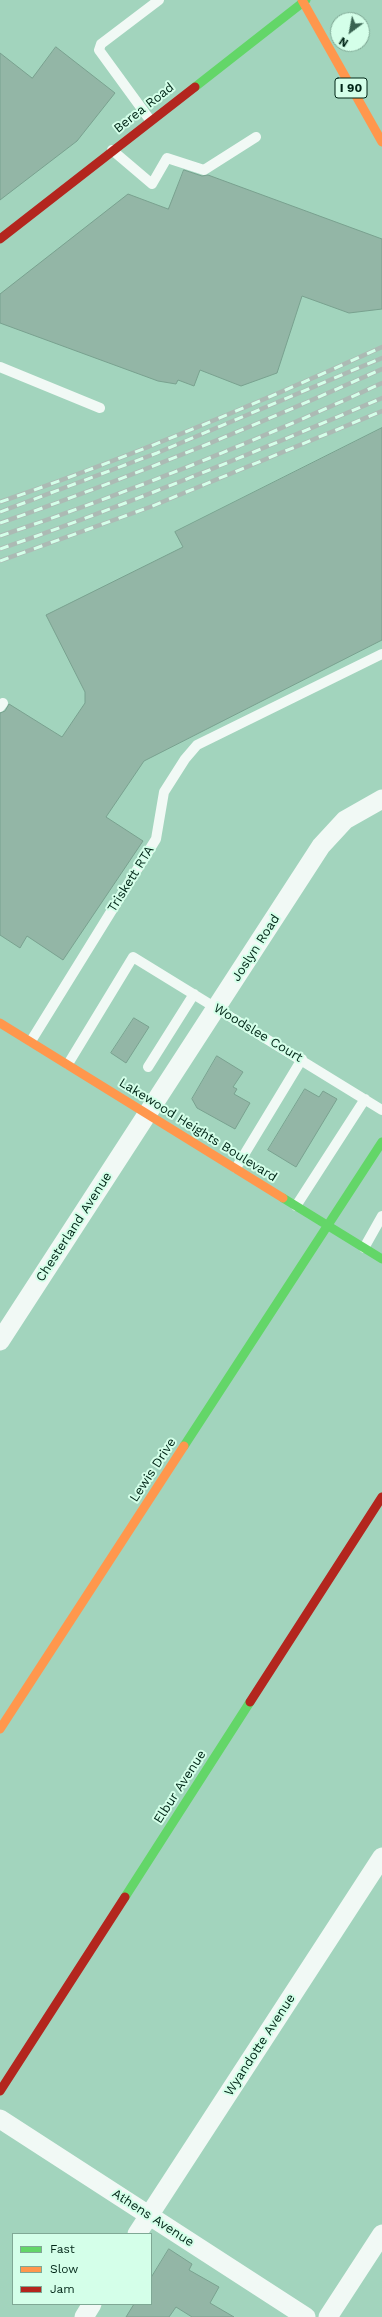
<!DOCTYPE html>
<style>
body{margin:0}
#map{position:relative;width:382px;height:2317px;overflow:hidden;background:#a2d4bd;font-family:"Work Sans",sans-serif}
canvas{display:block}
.legend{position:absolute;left:12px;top:2233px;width:140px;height:72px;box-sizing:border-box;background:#d4ffe9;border:1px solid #7fa895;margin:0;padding:5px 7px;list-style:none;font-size:12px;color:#002617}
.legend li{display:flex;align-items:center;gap:8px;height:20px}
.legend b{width:20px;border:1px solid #7fa895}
.north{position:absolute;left:330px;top:12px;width:40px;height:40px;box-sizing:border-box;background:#d4ffe9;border:1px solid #7fa895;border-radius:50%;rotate:212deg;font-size:11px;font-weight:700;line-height:16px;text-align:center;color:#002617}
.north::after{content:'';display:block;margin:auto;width:14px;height:18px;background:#396351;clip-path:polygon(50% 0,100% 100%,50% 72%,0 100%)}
</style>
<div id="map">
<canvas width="382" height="2317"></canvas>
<ul class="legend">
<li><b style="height:5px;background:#63d668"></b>Fast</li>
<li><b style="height:5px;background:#ff974d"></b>Slow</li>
<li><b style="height:5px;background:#b3261e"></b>Jam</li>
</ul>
<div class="north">N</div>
</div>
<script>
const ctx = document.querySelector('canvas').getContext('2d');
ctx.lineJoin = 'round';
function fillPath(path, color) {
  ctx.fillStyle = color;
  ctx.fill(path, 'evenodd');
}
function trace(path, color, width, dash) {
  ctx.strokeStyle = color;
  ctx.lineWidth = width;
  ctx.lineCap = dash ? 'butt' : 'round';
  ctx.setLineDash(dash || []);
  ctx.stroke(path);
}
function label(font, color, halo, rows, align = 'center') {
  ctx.font = font + ' "Work Sans",sans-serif';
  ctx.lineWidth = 4;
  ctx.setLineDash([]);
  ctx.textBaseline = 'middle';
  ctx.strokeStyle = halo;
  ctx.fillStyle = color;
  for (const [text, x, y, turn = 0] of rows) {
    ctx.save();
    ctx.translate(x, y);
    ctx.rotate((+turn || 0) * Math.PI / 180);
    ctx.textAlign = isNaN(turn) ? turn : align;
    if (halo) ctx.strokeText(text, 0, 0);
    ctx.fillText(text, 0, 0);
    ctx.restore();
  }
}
const building = new Path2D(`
 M56 47 115 93 77 141 0 200V53L32 78Z
 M184 170 202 176 208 175 382 239V309L349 313 302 296 277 373 241 386 200 370 194 386 178 380 176 384 158 381 0 323V294L128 194 168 209Z
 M382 428V640L144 761 106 817 143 841 63 960 27 936 20 948 0 935V713L5 711 9 704 62 737 85 703V692L46 615 183 547 175 532Z
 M134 1018 149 1027 126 1063 111 1053Z
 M217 1056 243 1072 233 1087 237 1089 234 1094 250 1103 235 1129 197 1108 192 1099Z
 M305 1089 319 1097 323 1091 337 1099 296 1167 268 1150Z
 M169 2249 192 2264 189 2270 219 2287 210 2303 234 2317H192L176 2307 169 2317H126L134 2304H151V2278Z`);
const lane = new Path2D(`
 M150 120 99 50 101 44 159 0
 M112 150 152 184 167 158 204 170 256 137
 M0 367 100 408
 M0 707 3 703
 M31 1041 156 839 164 792 185 759 197 745 382 654
 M68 1064 133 957 382 1110
 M148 1067 194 994
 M236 1168 302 1059
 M296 1206 365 1099
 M364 1248 382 1216`);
const street = new Path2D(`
 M0 1341 321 846 345 820 382 799
 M0 2119 306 2317
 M137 2234 382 1857
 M84 2317 92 2304
 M328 2317 382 2234`);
const fast = new Path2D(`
 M195 87 306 0
 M283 1198 382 1259
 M184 1446 382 1142
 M125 1897 250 1702`);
const slow = new Path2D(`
 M302 0 382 142
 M0 1023 283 1198
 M0 1729 184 1446`);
const jam = new Path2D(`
 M0 239 195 87
 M250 1702 382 1497
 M0 2091 125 1897`);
const rail = new Path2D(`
 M0 502C130 457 257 404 382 347
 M0 512 157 453 382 358
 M0 523C130 478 257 425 382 369
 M0 536C130 492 257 441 382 383
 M0 549C129 504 256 452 382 398
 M0 561 150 507 382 411`);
const shields = [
 [351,88,32]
];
const shieldNames = [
 ["I 90",351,88]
];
const streetNames = [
 ["Berea Road",144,108,-38],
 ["Triskett RTA",131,879,-58],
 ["Joslyn Road",256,948,-57],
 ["Woodslee Court",258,1033,31],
 ["Lakewood Heights Boulevard",198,1130,32],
 ["Chesterland Avenue",74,1227,-57],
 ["Lewis Drive",153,1470,-57],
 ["Elbur Avenue",180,1787,-57],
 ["Wyandotte Avenue",260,2045,-57],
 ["Athens Avenue",153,2218,33]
];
fillPath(building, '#93b6a6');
trace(building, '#79a18f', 1);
trace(lane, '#f1f9f5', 10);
trace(street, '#f1f9f5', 19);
trace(fast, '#63d668', 9);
trace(slow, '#ff974d', 9);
trace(jam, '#b3261e', 9);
trace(rail, '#acbab4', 4.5);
trace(rail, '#d4ffe9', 3, [9]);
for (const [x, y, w] of shields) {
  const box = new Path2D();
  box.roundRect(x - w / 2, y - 10, w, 20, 3);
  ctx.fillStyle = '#d4ffe9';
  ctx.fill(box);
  trace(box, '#002617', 1);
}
label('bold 12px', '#002617', null, shieldNames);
label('13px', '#002617', '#d4ffe9', streetNames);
</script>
